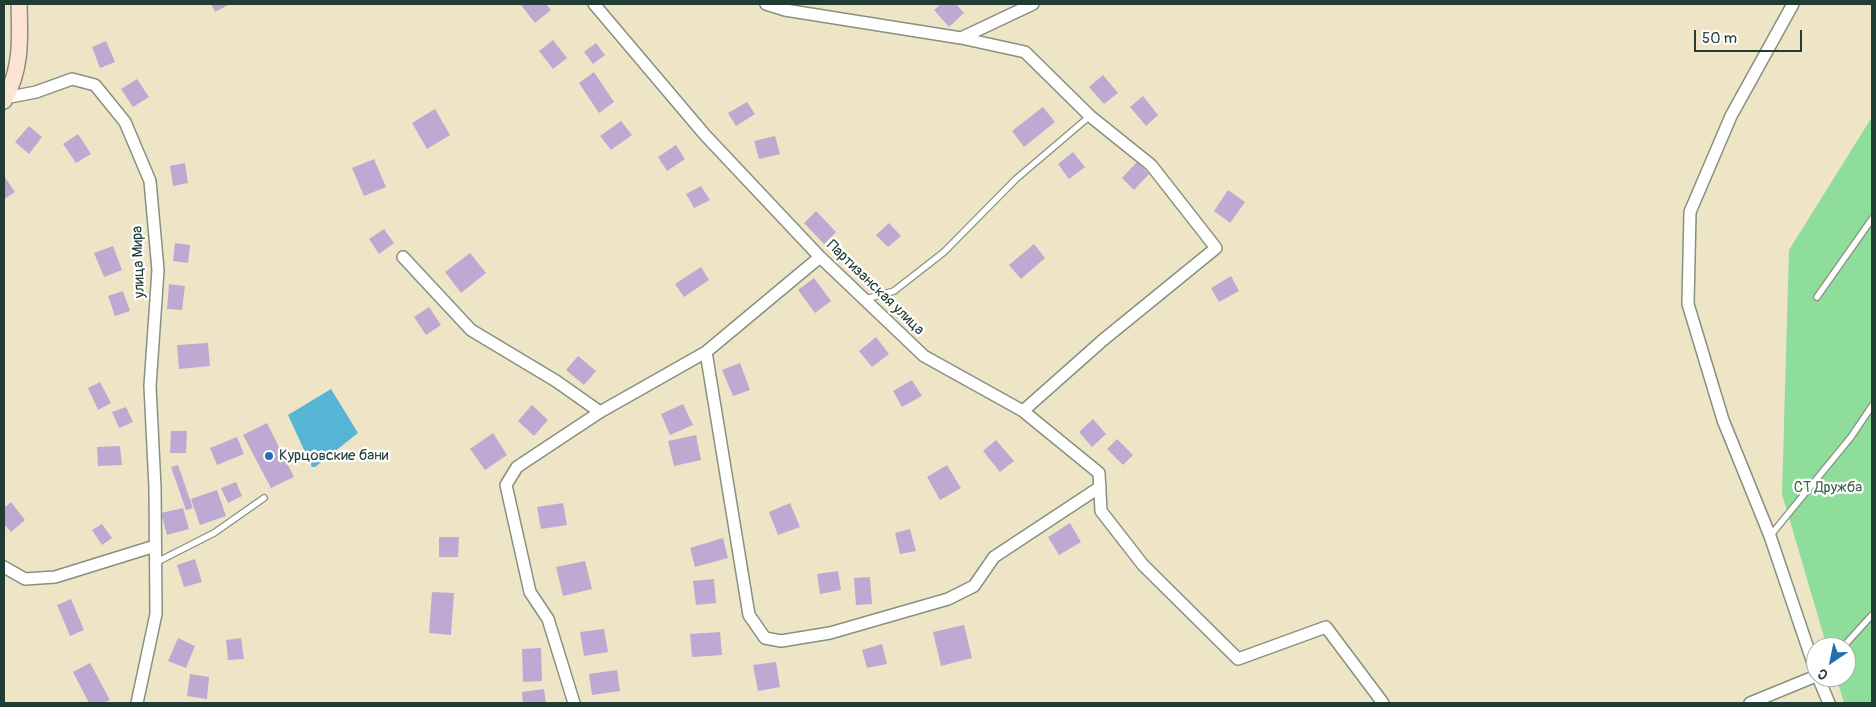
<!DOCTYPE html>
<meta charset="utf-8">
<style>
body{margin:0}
#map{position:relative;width:1876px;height:707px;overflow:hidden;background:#eee5c7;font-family:Pangolin,sans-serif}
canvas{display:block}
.frame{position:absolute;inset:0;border:5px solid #1f3d34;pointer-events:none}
.north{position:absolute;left:1806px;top:637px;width:50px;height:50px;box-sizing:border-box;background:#fff;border:1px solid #a5b1ae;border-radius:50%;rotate:214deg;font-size:14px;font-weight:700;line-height:20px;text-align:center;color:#1f3d34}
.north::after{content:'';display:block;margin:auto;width:18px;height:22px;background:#1f6fb2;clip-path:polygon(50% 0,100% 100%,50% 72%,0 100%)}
.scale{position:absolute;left:1694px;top:30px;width:108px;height:22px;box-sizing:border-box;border:2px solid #1f3d34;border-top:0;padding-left:6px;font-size:15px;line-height:18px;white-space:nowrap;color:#1f3d34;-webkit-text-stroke:4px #fff;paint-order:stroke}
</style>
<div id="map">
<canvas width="1876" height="707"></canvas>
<div class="frame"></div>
<div class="north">С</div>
<div class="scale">50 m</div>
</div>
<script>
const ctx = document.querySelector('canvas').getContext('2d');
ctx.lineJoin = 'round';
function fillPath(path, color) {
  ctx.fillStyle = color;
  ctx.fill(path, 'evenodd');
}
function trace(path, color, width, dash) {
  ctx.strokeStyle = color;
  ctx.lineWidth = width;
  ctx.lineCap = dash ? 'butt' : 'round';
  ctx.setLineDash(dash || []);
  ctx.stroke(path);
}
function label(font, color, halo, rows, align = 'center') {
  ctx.font = font + ' Pangolin,sans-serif';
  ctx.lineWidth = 4.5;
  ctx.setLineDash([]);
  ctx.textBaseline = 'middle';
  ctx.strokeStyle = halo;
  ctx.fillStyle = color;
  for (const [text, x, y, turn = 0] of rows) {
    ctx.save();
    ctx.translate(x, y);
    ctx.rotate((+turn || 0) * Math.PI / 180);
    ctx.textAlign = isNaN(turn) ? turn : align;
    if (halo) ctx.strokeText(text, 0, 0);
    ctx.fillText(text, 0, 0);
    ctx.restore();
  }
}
const green = new Path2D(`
 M1872 117V703H1844L1836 677H1846V647H1827L1782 494 1789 250Z`);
const water = new Path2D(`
 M331 389 358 433 315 467H312L288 415Z`);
const building = new Path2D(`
 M211 4H230L215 12Z
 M522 4H546L551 10 535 23 521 5Z
 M941 4H956L964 13 949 27 934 10Z
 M553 40 567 58 553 69 539 51Z
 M106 41 115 62 100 68 92 47Z
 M596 43 605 55 593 64 584 52Z
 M594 72 614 102 599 113 579 83Z
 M1103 75 1118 93 1104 104 1089 87Z
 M137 79 149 97 133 107 121 89Z
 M1143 96 1158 115 1146 126 1130 107Z
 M747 102 755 114 736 126 728 113Z
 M1043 107 1055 122 1024 147 1012 131Z
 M435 109 450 135 427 149 412 123Z
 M621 121 632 135 611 150 600 136Z
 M29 126 42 137 29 154 15 142Z
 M78 134 91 154 76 163 63 144Z
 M775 136 780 154 759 159 754 141Z
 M676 145 685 159 667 171 658 157Z
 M1073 152 1085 167 1069 179 1058 164Z
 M374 159 386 187 364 196 352 168Z
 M1137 162 1149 174 1134 190 1122 178Z
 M185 163 188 183 173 186 170 166Z
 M4 176 15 192 4 199Z
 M701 186 710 200 694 208 686 194Z
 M1228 190 1245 202 1230 223 1214 211Z
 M816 211 836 232 824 244 804 223Z
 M889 223 901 236 888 247 876 235Z
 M384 229 394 243 379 254 369 239Z
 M175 243 190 245 188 263 173 261Z
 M1034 244 1045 258 1021 279 1009 265Z
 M113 246 122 270 104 277 94 253Z
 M470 253 486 273 461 293 445 272Z
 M701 267 709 280 684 297 675 284Z
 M1231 276 1239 291 1219 302 1211 288Z
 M814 278 831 301 815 313 798 290Z
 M169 284 185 286 182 310 167 309Z
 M123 291 130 311 115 316 108 296Z
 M429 307 441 325 426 335 414 317Z
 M876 337 889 354 872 367 859 351Z
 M208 343 210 366 179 369 177 345Z
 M578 356 596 371 584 385 566 370Z
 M740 363 750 390 733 396 722 370Z
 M912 380 922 396 902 407 893 391Z
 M100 382 111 403 98 410 88 388Z
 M683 404 693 425 670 435 661 414Z
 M532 405 548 420 534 436 518 421Z
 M126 407 133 422 119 428 112 412Z
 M1093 419 1106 434 1092 447 1079 432Z
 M267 423 294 477 271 488 243 435Z
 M171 431H187L186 453H170Z
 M493 433 507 455 485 470 470 449Z
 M696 435 701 460 674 466 668 441Z
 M237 437 244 454 217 465 210 448Z
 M1117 439 1133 455 1123 465 1107 449Z
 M996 440 1014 461 1000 472 983 451Z
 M120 446 122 465 98 466 97 447Z
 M178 465 193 508 186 510 171 467Z
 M947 465 961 488 940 500 927 477Z
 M236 482 242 496 228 503 221 488Z
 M217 490 226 516 200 525 191 499Z
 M11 502 25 520 11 532 4 524V508Z
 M563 503 567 525 541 529 537 507Z
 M790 503 800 527 778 535 769 512Z
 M183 508 189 529 167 535 161 513Z
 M1070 523 1081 542 1059 555 1048 537Z
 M102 524 112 538 102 545 92 530Z
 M910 529 916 551 900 554 895 533Z
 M439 537H459L458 557H439Z
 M723 538 728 558 695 567 690 548Z
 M195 559 202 582 184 587 177 565Z
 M585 561 592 589 563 596 556 567Z
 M838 571 841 590 820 594 817 574Z
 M870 577 872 604 856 605 854 578Z
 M714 579 716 603 696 605 693 581Z
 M432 592 454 593 451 635 429 633Z
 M71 599 84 630 70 636 57 605Z
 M964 625 972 658 941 666 933 632Z
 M604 629 608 652 584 656 580 632Z
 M720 632 722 655 692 657 690 634Z
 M178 638 195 646 186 668 168 661Z
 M241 638 244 659 228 660 226 640Z
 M882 644 887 664 867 668 862 650Z
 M541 648 542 681 523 682 522 649Z
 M776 662 780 687 758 691 753 665Z
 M90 663 110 700 103 703H89L73 672Z
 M617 670 620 691 592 695 589 674Z
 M190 674 209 677 207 699 187 696Z
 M544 689 546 703H523L522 692Z`);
const lane = new Path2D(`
 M1817 297 1872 219
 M866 299 894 291 944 252 1016 179 1090 116
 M1770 536 1851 437 1872 406
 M155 563 214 533 264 498
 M1843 647 1872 615`);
const street = new Path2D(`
 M594 4 705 135 820 257 924 356 1023 411 1099 473 1101 511 1143 565 1238 659 1326 627 1383 703
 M766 4 785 10 961 38 1025 52 1090 116 1151 165 1216 248 1103 340 1023 411
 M1793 4 1731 116 1690 212 1688 304 1723 420 1770 536 1816 672
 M961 38 1033 4
 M5 98 36 92 72 79 95 85 125 122 150 181 158 270 150 386 155 488 156 614 137 703
 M403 257 471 330 556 381 600 412
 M706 352 749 615 765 638 781 641 830 633 948 599 974 586 994 557 1100 487
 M4 567 25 579 55 577 155 546
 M1818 677 1829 703
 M574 703 548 619 530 592 506 485 517 467 600 412 706 352 820 257
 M1750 703 1816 676`);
const secondary = new Path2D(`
 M4 101C22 68 20 40 19 4`);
const markers = [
 [269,456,5,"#1f6fb2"]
];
const streetNames = [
 ["улица Мира",139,262,-92],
 ["Партизанская улица",875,288,44]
];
const poiNames = [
 ["Курцовские бани",279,456]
];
const parkNames = [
 ["СТ Дружба",1828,488]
];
fillPath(green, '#8fdd9a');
fillPath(water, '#56b4d4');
fillPath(building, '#bea9d2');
trace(lane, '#86917e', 8);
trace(street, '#86917e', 14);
trace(secondary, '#86917e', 18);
trace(lane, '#fff', 5.5);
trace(street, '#fff', 11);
trace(secondary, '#fde3d1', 15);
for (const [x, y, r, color] of markers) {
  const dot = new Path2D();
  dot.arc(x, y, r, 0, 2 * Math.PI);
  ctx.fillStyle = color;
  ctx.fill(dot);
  trace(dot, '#fff', 2);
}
label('15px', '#1f3d34', '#fff', streetNames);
label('15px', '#1f3d34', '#fff', poiNames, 'left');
label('15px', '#3b654e', '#fff', parkNames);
</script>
